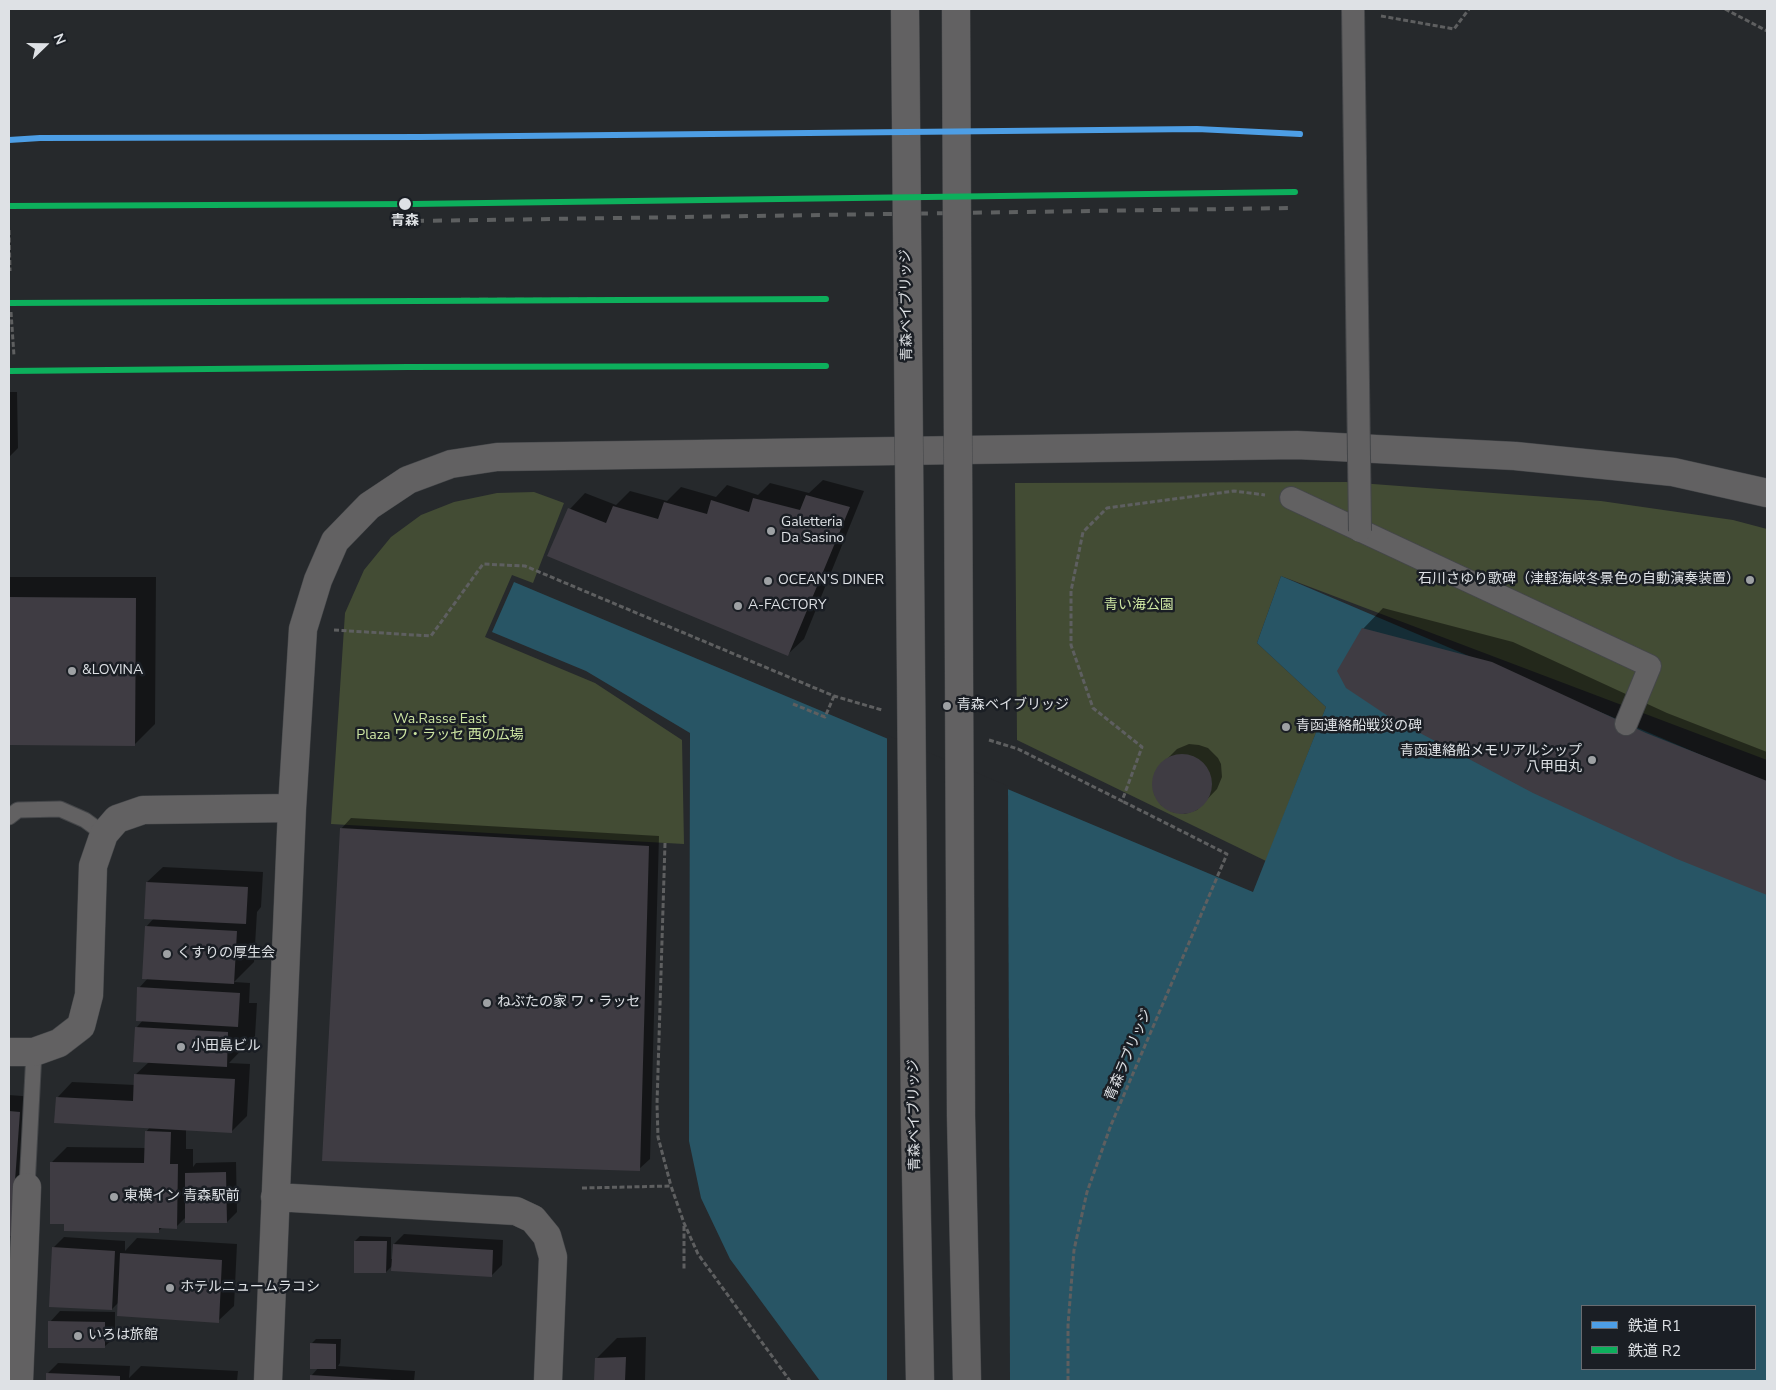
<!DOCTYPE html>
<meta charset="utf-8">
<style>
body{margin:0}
#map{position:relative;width:1776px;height:1390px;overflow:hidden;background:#26292c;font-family:"Nunito Sans","Noto Sans JP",sans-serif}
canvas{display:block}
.frame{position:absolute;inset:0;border:10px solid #dee1e5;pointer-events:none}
.legend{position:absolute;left:1581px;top:1305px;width:175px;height:65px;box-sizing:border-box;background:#1a1e24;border:1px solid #686c71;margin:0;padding:6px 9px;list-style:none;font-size:15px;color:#dee1e5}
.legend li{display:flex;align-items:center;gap:10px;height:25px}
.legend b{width:25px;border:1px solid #686c71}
.north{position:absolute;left:20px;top:20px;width:50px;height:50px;-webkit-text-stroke:4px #1a1e24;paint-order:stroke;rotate:68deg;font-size:14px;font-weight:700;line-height:20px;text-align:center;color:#dee1e5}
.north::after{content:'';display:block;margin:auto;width:18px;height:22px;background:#dee1e5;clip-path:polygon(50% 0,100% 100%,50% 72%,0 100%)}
</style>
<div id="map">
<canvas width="1776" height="1390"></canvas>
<div class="frame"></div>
<ul class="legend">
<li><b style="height:6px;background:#4d9ee5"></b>鉄道 R1</li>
<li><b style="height:6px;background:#0daf5c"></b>鉄道 R2</li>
</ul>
<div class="north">N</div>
</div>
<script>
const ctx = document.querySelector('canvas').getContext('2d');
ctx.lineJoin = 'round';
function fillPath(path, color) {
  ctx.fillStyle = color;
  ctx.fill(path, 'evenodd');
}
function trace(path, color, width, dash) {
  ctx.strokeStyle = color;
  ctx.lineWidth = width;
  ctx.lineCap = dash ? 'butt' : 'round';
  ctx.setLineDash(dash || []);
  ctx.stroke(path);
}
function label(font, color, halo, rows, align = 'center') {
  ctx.font = font + ' "Nunito Sans","Noto Sans JP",sans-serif';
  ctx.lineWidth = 5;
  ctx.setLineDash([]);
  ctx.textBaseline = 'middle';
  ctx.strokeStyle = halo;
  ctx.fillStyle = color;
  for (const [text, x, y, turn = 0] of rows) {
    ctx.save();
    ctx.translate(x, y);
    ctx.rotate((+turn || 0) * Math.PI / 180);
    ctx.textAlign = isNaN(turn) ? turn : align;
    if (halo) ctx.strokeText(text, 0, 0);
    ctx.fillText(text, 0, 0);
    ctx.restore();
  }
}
const green = new Path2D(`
 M1346 482 1601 501 1733 520 1767 529V760L1281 576 1257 643 1326 707 1266 861 1017 740 1015 483Z
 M534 492 564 503 533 583 512 575 485 637 595 683 682 740 684 844 331 824 345 613 364 570 391 537 421 515 454 502 497 493Z`);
const water = new Path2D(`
 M1281 576 1767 783V1381H820L730 1259 701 1198 689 1141 690 733 586 671 492 632 514 582 1253 892 1326 707 1257 643ZM1582 1306H1755V1369H1582Z`);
const pier = new Path2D(`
 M887 735 1008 786 1010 1381H887Z`);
const shadow = new Path2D(`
 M9 392H17L18 448 9 457Z
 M823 480 864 491 804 639 788 654 570 509 585 493 616 505 630 491 667 501 681 487 716 497 727 485 758 495 770 483 809 493Z
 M10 577H156L155 724 134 745 9 744V578Z
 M1383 608 1513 642 1667 713 1767 752V893L1677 858 1363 629Z
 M1189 744 1199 745 1208 748 1218 758 1221 764 1222 777 1217 789 1197 810 1185 814 1172 812 1161 805 1154 794 1153 781 1157 769 1177 749Z
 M351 818 659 836 650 1159 639 1169 341 829Z
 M163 867 263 872 261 907 257 912 254 962 234 982 250 983 249 1003H257L255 1036 229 1063 250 1064 247 1116 231 1132 186 1129V1149H193V1167L196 1163 236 1162 237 1212 227 1222 186 1217 176 1227H163L158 1231 52 1162 67 1147 146 1148V1132L150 1127 57 1098 72 1082 135 1085V1075L149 1062 137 1027 143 1020 139 988 148 978 146 927 154 918 147 882Z
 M9 1095 35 1097 26 1219 11 1235H9Z
 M404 1234 503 1240 502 1265 491 1276 393 1265 386 1272 355 1241 360 1236 391 1237V1259H393L394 1244Z
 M64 1237 125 1241V1251L137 1238 237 1244 234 1306 218 1321 119 1302 112 1309 53 1248Z
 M60 1311 115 1312V1337L104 1347 50 1322Z
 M646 1337 645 1381H595L596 1359 617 1338Z
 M316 1339H341L340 1363 338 1366 415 1371 414 1381H311L312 1375 319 1367 311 1344Z
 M58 1363 130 1366 129 1378 141 1366 238 1371 237 1381H47L48 1373Z`);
const building = new Path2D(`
 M806 495 850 507 788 656 547 556 568 508 606 523 613 506 658 519 664 502 707 514 711 500 749 512 753 498 800 510Z
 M9 597 136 598 135 746 9 745Z
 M1362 628 1492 662 1646 733 1767 781V895L1677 859 1533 793 1388 716 1346 688 1337 671Z
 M1152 784a30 30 0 1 1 60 0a30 30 0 1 1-60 0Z
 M340 828 649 846 640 1171 322 1161Z
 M146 882 248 887 246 924 144 919Z
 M145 926 237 931 234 984 142 979Z
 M137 987 240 993 238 1027 136 1021Z
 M135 1027 228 1032 227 1067 133 1062Z
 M134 1074 235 1079 232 1133 54 1123 56 1097 133 1101Z
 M9 1111 20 1112 11 1236H9Z
 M145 1131 171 1132 170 1164H178L177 1229 159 1228V1233L64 1231V1224H50V1162L144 1163Z
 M226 1172 227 1223H185V1173Z
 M354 1241H387L386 1273H354Z
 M393 1244 493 1250 492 1277 391 1271Z
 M52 1247 115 1251 112 1310 49 1307Z
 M120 1253 222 1260 219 1323 117 1316Z
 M48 1321 105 1322V1348H48Z
 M310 1343 336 1344V1369H310Z
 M626 1357 625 1381H594L595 1358Z
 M46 1373 120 1376V1381H46Z
 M310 1375 392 1380V1381H310Z`);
const path = new Path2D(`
 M1725 9 1767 31
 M1381 16 1454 29 1469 9
 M9 230 10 271
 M11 312 14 356
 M334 630 431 636 483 564 525 566 810 686 834 696 882 710
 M793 704 825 717 834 696
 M989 740 1018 749 1122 801 1142 747 1093 708 1071 645V591L1083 532 1107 508 1234 491 1265 495
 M665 843 657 1104 658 1137 671 1186
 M582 1188 671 1186 684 1223 698 1254 790 1381
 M684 1226V1269
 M1068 1381V1325L1074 1250 1087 1192 1111 1125 1227 854 1122 801`);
const service = new Path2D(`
 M9 817 18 810 60 809 85 820 104 834
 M27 1187 34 1052`);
const pedestrian = new Path2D(`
 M1291 498 1650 666 1626 724`);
const minor = new Path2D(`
 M19 1381 27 1187`);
const tertiary = new Path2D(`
 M9 1052H34L59 1043 81 1026 89 995 93 866 104 834 117 819 143 810 292 808 303 629 318 580 335 541 369 506 408 480 451 464 497 457 1297 445 1515 456 1673 472 1767 493
 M275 1197 516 1211 533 1219 547 1236 553 1257 548 1381
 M268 1381 292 808`);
const rail = new Path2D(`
 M9 206 412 204 1295 192
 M415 221 1292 208
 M407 300 826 299
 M408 367 826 366`);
const pedestrianBridge = new Path2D(`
 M1353 9 1360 531`);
const tertiaryBridge = new Path2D(`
 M905 9 915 1119 920 1381
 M956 9 961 1116 967 1381`);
const rail1 = new Path2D(`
 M9 140 40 138 420 137 1197 129 1300 134`);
const rail2 = new Path2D(`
 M9 206 412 204 1295 192
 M9 303 826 299
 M9 371 408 367 826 366`);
const markers = [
 [405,204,7,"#dee1e5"],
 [771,531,5,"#9ea1a4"],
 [1750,580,5,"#9ea1a4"],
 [768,581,5,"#9ea1a4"],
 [738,606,5,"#9ea1a4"],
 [72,671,5,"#9ea1a4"],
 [947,706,5,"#9ea1a4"],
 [1286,727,5,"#9ea1a4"],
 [1592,760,5,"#9ea1a4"],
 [167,954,5,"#9ea1a4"],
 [487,1003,5,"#9ea1a4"],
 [181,1047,5,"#9ea1a4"],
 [114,1197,5,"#9ea1a4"],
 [170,1288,5,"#9ea1a4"],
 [78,1336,5,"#9ea1a4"]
];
const stopNames = [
 ["青森",405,222]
];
const streetNames = [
 ["青森ベイブリッジ",907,305,-91],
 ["青森ラブリッジ",1129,1055,-67],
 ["青森ベイブリッジ",915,1115,-91]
];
const poiNames = [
 ["Galetteria",781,523],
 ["Da Sasino",781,539],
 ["石川さゆり歌碑（津軽海峡冬景色の自動演奏装置）",1740,580,"right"],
 ["OCEAN’S DINER",778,581],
 ["A-FACTORY",748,606],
 ["&LOVINA",82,671],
 ["青森ベイブリッジ",957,706],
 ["青函連絡船戦災の碑",1296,727],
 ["青函連絡船メモリアルシップ",1582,752,"right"],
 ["八甲田丸",1582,768,"right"],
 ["くすりの厚生会",177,954],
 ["ねぶたの家 ワ・ラッセ",497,1003],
 ["小田島ビル",191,1047],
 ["東横イン 青森駅前",124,1197],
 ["ホテルニュームラコシ",180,1288],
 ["いろは旅館",88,1336]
];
const parkNames = [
 ["青い海公園",1139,606],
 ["Wa.Rasse East",440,720],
 ["Plaza ワ・ラッセ 西の広場",440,736]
];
fillPath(green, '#434c34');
fillPath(water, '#285565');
fillPath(pier, '#26292c');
fillPath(shadow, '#0007');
fillPath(building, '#3f3c43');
trace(service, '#444649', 17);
trace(pedestrian, '#444649', 24);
trace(minor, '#444649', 29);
trace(tertiary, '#444649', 29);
trace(path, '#5e5f60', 3, [5, 2.5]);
trace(service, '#626162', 15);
trace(pedestrian, '#626162', 22);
trace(minor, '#626162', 28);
trace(tertiary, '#626162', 28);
trace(rail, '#5d5f60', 4, [9, 9]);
trace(pedestrianBridge, '#444649', 24, []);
trace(tertiaryBridge, '#444649', 29, []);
trace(pedestrianBridge, '#626162', 22);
trace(tertiaryBridge, '#626162', 28);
trace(rail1, '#4d9ee5', 6);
trace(rail2, '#0daf5c', 6);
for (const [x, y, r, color] of markers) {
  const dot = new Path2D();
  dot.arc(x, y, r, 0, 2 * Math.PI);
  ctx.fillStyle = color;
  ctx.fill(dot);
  trace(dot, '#1a1e24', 2);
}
label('bold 14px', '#dee1e5', '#1a1e24', stopNames);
label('14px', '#dee1e5', '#1a1e24', streetNames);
label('14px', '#dee1e5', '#1a1e24', poiNames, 'left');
label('14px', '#cde5a2', '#1a1e24', parkNames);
</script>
